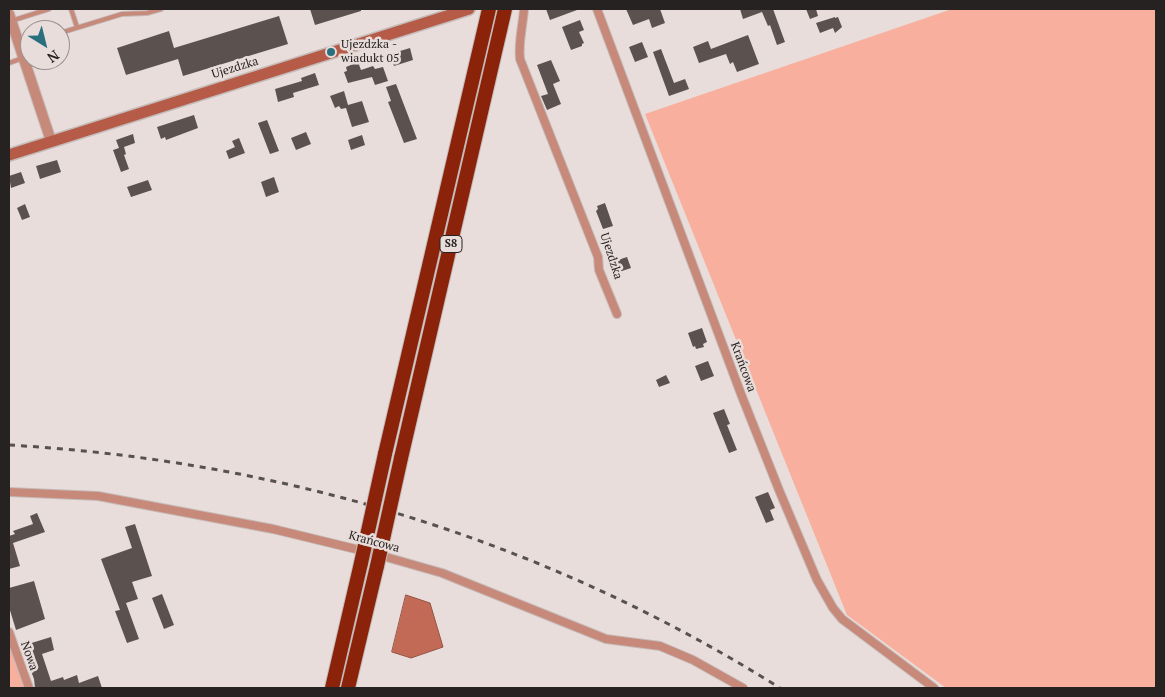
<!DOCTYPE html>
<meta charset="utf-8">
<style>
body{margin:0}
#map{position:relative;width:1165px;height:697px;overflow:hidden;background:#e8ddda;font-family:"PT Serif",serif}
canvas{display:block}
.frame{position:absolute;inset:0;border:10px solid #262221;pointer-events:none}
.north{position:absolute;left:20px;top:20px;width:50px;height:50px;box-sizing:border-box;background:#e8ddda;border:1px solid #9a9290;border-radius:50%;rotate:144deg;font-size:14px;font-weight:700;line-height:20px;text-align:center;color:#262221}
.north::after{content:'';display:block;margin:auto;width:18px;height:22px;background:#296f7e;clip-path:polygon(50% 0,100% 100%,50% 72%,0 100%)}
</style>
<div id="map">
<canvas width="1165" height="697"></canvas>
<div class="frame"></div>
<div class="north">N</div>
</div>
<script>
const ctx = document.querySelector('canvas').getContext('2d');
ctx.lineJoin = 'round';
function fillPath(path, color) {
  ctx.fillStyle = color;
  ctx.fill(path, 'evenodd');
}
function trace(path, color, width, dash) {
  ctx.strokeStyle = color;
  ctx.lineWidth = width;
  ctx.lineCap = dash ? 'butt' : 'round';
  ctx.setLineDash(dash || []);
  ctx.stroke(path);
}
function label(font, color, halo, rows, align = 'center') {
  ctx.font = font + ' "PT Serif",serif';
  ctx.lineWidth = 5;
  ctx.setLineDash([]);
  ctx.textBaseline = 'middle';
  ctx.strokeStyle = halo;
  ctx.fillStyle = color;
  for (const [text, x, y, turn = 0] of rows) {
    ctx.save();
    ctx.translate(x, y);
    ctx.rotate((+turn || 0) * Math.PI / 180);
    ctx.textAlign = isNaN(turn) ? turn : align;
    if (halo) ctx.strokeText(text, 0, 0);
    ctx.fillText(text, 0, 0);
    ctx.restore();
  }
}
const green = new Path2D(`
 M952 9H1156V688H946L847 615 645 114Z
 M9 643 25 688H9Z`);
const water = new Path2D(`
 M406 595 430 603 443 647 411 658 392 652Z`);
const building = new Path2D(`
 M310 9H361V11L315 25Z
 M546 9H577V10L550 20Z
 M626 9H660L665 23 652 28 649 19 633 25Z
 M740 9H773L785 42 777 45 770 25 768 26 762 12 743 19Z
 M806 9H816L818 16 810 19Z
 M279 16 288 44 183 76 178 59 126 75 117 48 169 31 174 48Z
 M835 17V18L838 17 842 27 835 33 833 28 820 33 816 23Z
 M580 20 584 30 579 32 584 43 582 44V46L571 50 562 27Z
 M748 35 759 64 737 72 733 62 730 64 726 54 699 63 693 47 708 41 711 49Z
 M642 42 648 57 635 62 629 47Z
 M410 48 413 60 394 66 390 54Z
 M661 49 674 83 685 79 689 89 669 96 653 52Z
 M551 60 560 81 553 84 561 104 547 110 541 96 548 94 537 65Z
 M358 62 361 70 373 66 375 69 383 67 388 81 375 85 372 77 348 83 344 72 347 71 346 67Z
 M315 73 319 85 293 93 294 97 278 102 275 89 302 81 301 78Z
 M396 84 417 139 404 143 388 102 391 101 386 87Z
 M344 91 348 105 362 101 369 122 352 127 346 108 341 109 339 106 335 108 330 96Z
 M194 115 198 128 166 140 165 137 161 139 157 127Z
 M267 120 279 151 270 154 258 123Z
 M306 132 311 144 296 150 291 138Z
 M133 134 135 143 124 147 126 154 124 155 129 169 121 172 113 150 119 148 116 140Z
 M362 135 365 145 351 150 348 140Z
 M239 138 245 153 229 159 226 151 235 147 232 141Z
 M57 160 61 172 40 179 36 166Z
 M21 172 25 183 11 188 9 176Z
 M274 177 279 192 266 197 261 182Z
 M148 180 152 190 131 197 127 187Z
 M605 203 613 226 603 229 596 211 598 209 597 206Z
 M25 204 30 217 22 220 17 208Z
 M627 257 631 268 613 274 609 263Z
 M702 328 707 342 703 344 704 347 696 349 695 346 693 347 688 333Z
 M708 361 714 376 701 381 695 366Z
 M666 375 670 383 659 387 656 380Z
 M724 409 730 424 727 425 737 450 729 453 713 413Z
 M768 492 775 508 770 510 774 520 766 523 755 497Z
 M37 513 45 532 13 543 20 566 9 569V536L15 534 13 531 33 524 30 516Z
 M135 524 152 576 132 582 138 599 126 603 139 639 127 643 115 611 120 610 101 559 132 548 125 527Z
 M34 581 45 619 16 630 9 607V588Z
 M162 594 174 625 164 629 152 598Z
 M51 637 54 650 42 654 51 681 63 677 64 680 77 675 79 683 98 676 102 688H35L34 679 25 655 28 654 25 645Z`);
const service = new Path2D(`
 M71 9 77 27
 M11 21 49 9
 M60 33 122 14 147 13 161 9
 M21 45 30 42
 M9 63 23 58`);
const minor = new Path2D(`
 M524 9C523 25 518 42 520 59L598 257 599 270 617 314
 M597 9 741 394 779 490 817 580 833 608 842 619 934 688
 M9 492 98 496 273 529 372 553 442 573 606 639 660 646 693 660 743 688
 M9 632 29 688`);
const tertiary = new Path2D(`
 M9 14 51 141`);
const secondary = new Path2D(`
 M9 155 469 9`);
const motorway = new Path2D(`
 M385 454 489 9
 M401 458 505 9
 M332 688 361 563
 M348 688 377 566`);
const rail = new Path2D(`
 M9 445C285 461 546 541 780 688`);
const motorwayBridge = new Path2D(`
 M361 563 385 454
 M377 566 401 458`);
const markers = [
 [331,52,5,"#296f7e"]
];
const shields = [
 [451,244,22]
];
const shieldNames = [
 ["S8",451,244]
];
const poiNames = [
 ["Ujezdzka -",341,45],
 ["wiadukt 05",341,59]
];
const streetNames = [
 ["Ujezdzka",235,68,-17],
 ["Ujezdzka",611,256,72],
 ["Krańcowa",743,367,70],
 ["Krańcowa",374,542,15],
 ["Nowa",29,656,70]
];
fillPath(green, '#f8af9d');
fillPath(water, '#c26a55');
trace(water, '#935445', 1);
fillPath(building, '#5b524f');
trace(service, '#c5bbb9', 6);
trace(minor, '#c5bbb9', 10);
trace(tertiary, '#c5bbb9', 12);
trace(secondary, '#c5bbb9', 14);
trace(motorway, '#c5bbb9', 16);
trace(service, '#c78979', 4);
trace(minor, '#c78979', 8);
trace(tertiary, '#c78979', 10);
trace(secondary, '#b55b47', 11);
trace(motorway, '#8a2309', 14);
trace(rail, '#575150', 3, [6, 6]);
trace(motorwayBridge, '#c5bbb9', 16, []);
trace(motorwayBridge, '#8a2309', 14);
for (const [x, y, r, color] of markers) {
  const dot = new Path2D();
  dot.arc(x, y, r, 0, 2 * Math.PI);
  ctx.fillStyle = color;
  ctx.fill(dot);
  trace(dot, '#e8ddda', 2);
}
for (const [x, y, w] of shields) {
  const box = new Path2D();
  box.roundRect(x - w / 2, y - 8.5, w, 17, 4);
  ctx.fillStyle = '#e8ddda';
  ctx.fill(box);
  trace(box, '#262221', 1);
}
label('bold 11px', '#262221', null, shieldNames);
label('12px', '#262221', '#e8ddda', poiNames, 'left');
label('12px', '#262221', '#e8ddda', streetNames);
</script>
